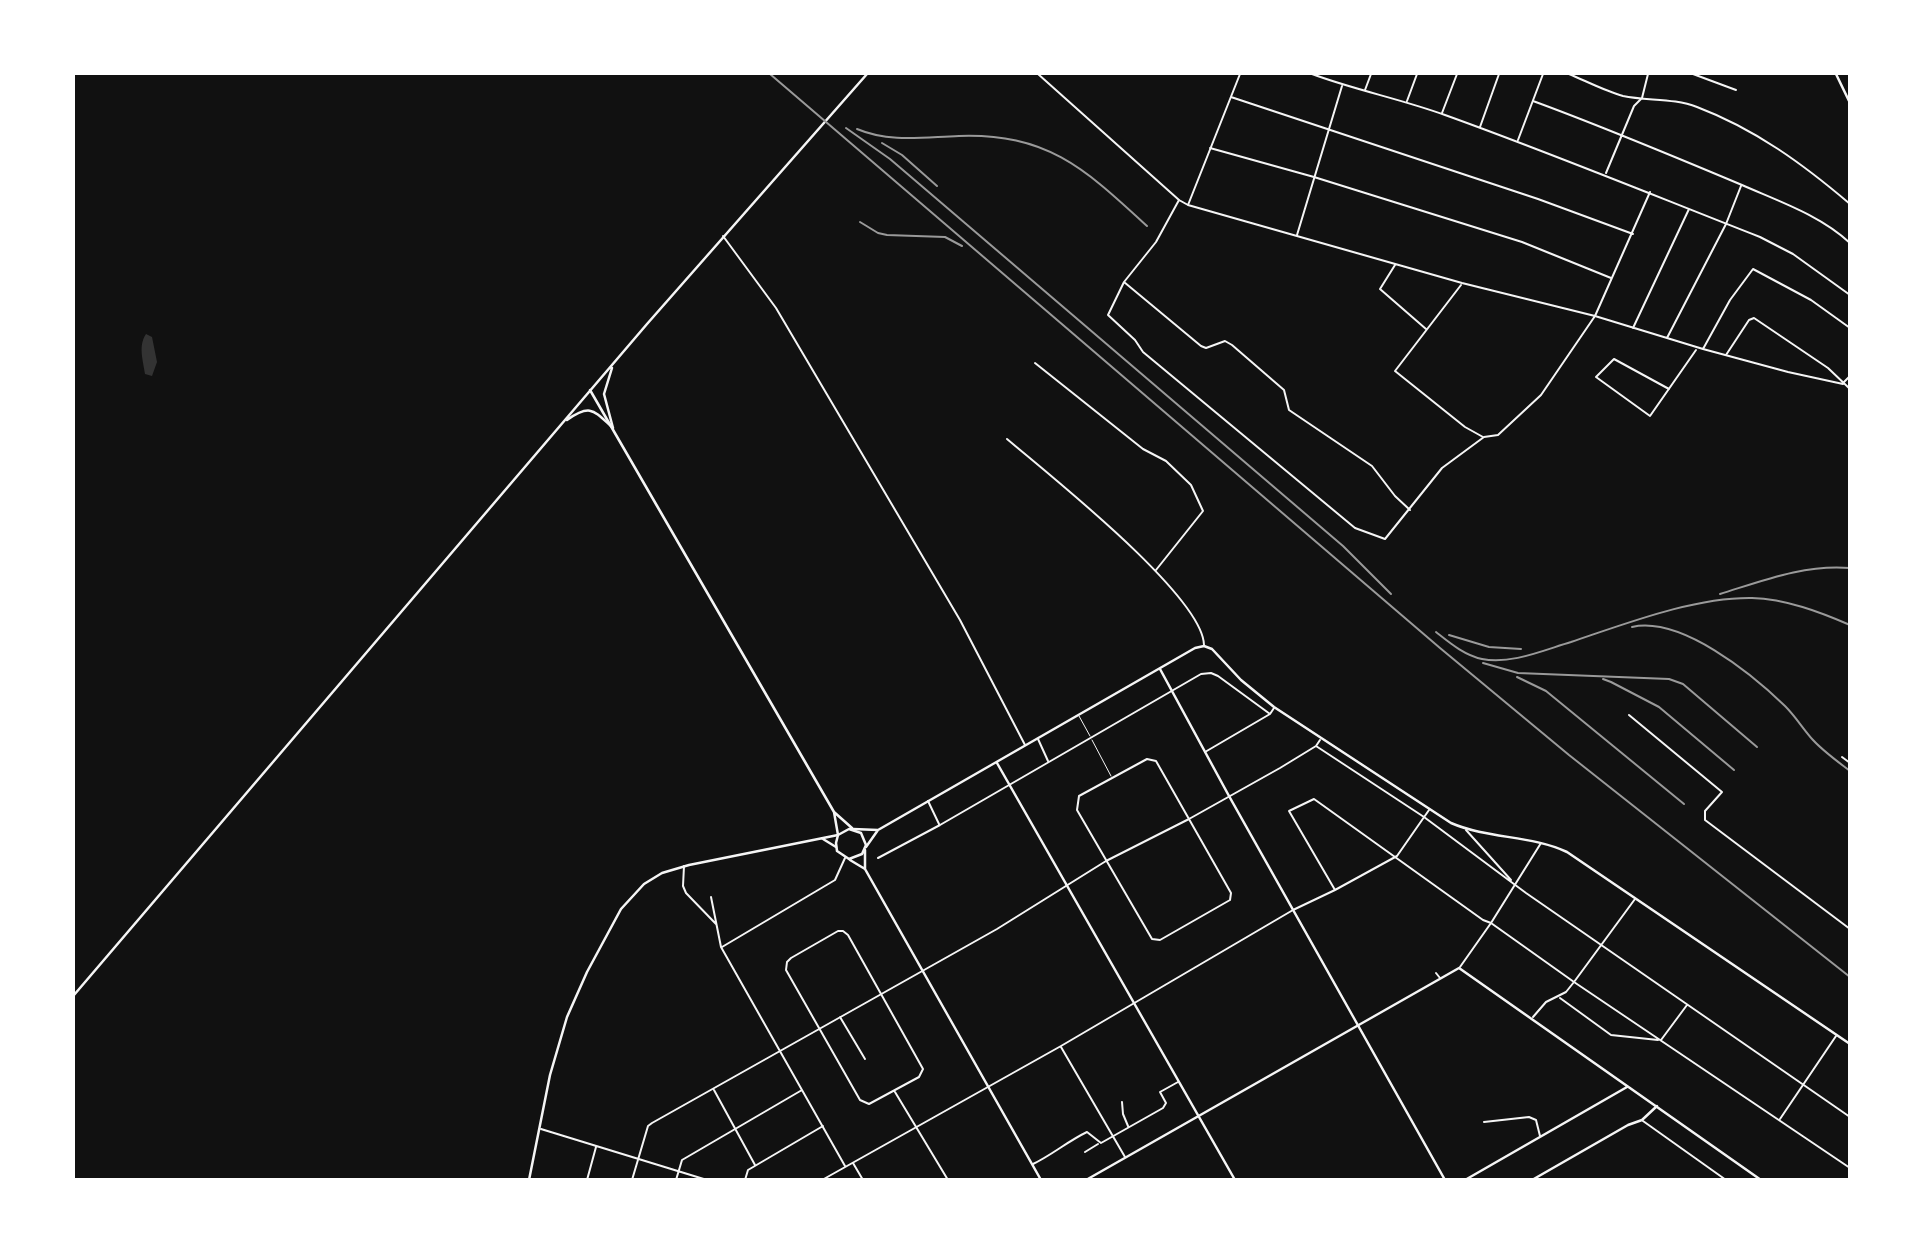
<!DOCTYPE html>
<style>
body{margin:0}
#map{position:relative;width:1923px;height:1253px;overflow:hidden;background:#111;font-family:"Nunito Sans",sans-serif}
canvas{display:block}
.frame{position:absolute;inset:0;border:75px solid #fff;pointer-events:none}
</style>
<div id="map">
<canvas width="1923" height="1253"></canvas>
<div class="frame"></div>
</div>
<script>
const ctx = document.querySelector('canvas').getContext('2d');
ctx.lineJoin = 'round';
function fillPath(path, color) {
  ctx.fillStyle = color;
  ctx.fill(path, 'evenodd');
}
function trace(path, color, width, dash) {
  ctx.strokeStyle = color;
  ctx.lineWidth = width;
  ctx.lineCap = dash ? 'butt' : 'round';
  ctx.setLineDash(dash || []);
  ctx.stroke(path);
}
const water = new Path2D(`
 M146 334 152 337 157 362 152 376 145 374C143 360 138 346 146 334Z`);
const service = new Path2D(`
 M1079 716 1090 736
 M1092 740 1111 776`);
const minor = new Path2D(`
 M1038 74 1179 200 1188 205 1462 283 1595 316 1703 349 1788 372 1843 384
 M1312 74C1355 90 1401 99 1445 115 1551 153 1655 196 1760 237L1793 254 1850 295
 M1569 74C1586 81 1605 91 1623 96 1647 101 1674 98 1697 107 1755 129 1803 164 1850 204
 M1693 74 1736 90
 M1365 90 1371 74
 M1231 97 1538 199 1633 234
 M1407 101 1417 74
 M1533 101C1604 127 1673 156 1742 185 1778 201 1820 215 1850 243
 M1442 113 1457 74
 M1480 127 1499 74
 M1518 140 1543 74
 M1210 148 1314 177 1522 242 1611 278
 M1606 173 1634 106 1642 98 1648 74
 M1179 200 1156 242 1124 282 1201 346 1206 348 1225 341 1232 345 1284 390 1289 410 1372 466 1395 496 1410 510
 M1188 205 1240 74
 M1297 235 1342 86
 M723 236 776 308 960 620 1025 745
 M1395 265 1380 289 1426 329
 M1124 282 1108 315 1135 340 1143 352 1355 528 1385 539 1442 468 1484 437 1498 435 1541 395 1595 316 1650 192
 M1461 285 1395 371 1465 427 1483 437
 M1633 328 1689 209
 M1667 338 1726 224 1741 186
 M1703 349 1730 300 1753 269 1811 300 1850 328
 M1726 355 1749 320 1754 318 1828 368 1850 389
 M1035 363 1143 449 1166 461 1191 485 1203 511 1156 570
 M1843 383 1850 376
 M1669 389 1614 359 1596 377 1650 416 1696 350
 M1007 439C1048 474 1203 596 1204 645
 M1629 715 1722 792 1705 811V820L1850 929
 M1038 739 1048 761
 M1316 746 1424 817 1526 893 1850 1117
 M1205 752 1270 714 1274 708
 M1842 757 1850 763
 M1147 759 1156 761 1231 893 1230 900 1160 940 1152 939 1077 810 1079 796Z
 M928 801 939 824
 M1466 830 1511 880
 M878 858 940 825 1201 674 1211 673 1218 676 1270 714
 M684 866 683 886 686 893 716 924
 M1335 890 1289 811 1314 799 1483 920 1491 923 1574 982 1850 1168
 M711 897 721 947 845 1166
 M838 931H843L848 935 923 1069 919 1077 869 1104 860 1100 786 970 787 962 791 958Z
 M722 947 835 880 845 858
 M1460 967 1491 923 1541 843
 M1436 973 1440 978
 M1560 998 1611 1035 1658 1040
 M840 1017 865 1059
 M1533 1017 1546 1002 1566 992 1574 982 1635 899
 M1661 1040 1687 1005
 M1061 1047 1125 1157
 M714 1090 755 1165
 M895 1092 948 1180
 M1122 1102 1123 1114 1128 1126
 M1780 1119 1836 1036
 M1643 1121 1726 1180
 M1484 1122 1529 1117 1536 1120 1540 1136
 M541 1129 707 1180
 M1085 1152 1098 1144
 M853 1163 863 1180
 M1033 1164C1052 1155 1068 1141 1087 1132L1101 1143 1163 1108 1166 1103 1160 1092 1178 1082
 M587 1180 596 1147
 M632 1180 648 1126 652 1123 997 929 1106 861 1189 819 1280 768 1316 746 1320 740
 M676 1180 682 1160 802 1090
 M745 1180 748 1170 823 1126
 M822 1180 1061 1046 1293 910 1335 890 1397 856 1429 810`);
const tertiary = new Path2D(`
 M1836 74 1850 103
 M1160 669 1229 796 1445 1180
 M997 763 1235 1180
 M853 829 878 830
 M823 839 836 847
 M866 847 878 830 1195 648 1204 646 1212 649 1241 680 1274 707 1451 823C1488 839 1531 835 1567 852L1850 1044
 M529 1180 550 1075 567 1017 587 972 621 909 644 884 662 873 689 865 838 835`);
const secondary = new Path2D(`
 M590 390 834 812 838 835 836 843 837 851 849 859 862 854 866 845 861 833 849 829 838 835
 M834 812 852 828
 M865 850V869L1041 1180
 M850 860 865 869
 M1086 1180 1459 968 1761 1180
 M1465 1180 1627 1087
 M1532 1180 1628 1125 1642 1120 1657 1106`);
const primary = new Path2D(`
 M612 368 604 394 613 428
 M567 420C591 403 594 411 613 428
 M74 995 647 324 867 74`);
const rail = new Path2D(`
 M770 74 1440 648 1569 755 1850 977
 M846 128 890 159 1343 546 1391 594
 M857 129C890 143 924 137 959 136 1048 133 1085 169 1147 226
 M882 143 902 155 937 186
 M860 222 878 233 887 235 945 237 962 246
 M1720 594C1762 581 1805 564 1850 568
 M1632 627C1681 616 1752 674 1785 706 1796 717 1803 729 1813 740 1823 751 1837 761 1850 771
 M1436 632C1450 643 1464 655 1482 659 1510 665 1544 650 1571 642 1625 624 1694 597 1752 598 1786 599 1820 612 1850 625
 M1449 635 1489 647 1521 649
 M1483 663 1518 673 1669 679 1683 684 1757 747
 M1517 677 1546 691 1684 804
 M1603 679 1611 682 1659 707 1734 770`);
fillPath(water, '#333');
trace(service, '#f5f5f5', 1);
trace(minor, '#f5f5f5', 2);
trace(tertiary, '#f5f5f5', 2.5);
trace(secondary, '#f5f5f5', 2.5);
trace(primary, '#f5f5f5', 2.5);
trace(rail, '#9a9a9a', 2);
</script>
